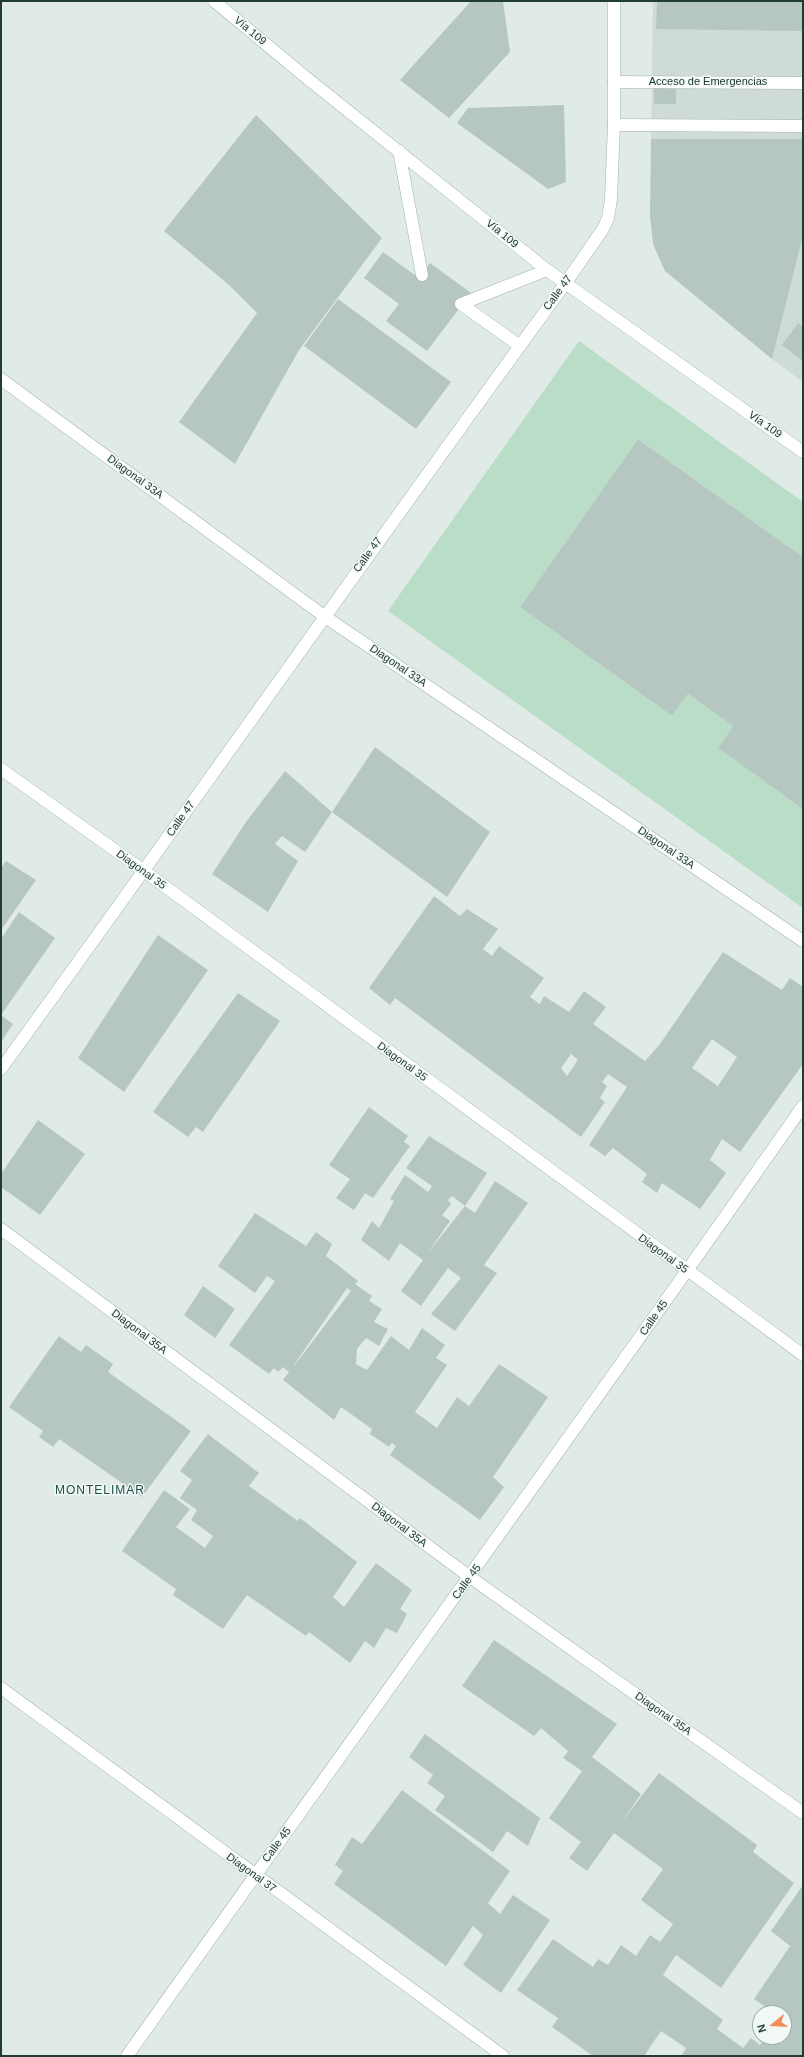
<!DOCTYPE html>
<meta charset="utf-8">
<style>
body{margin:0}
#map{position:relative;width:804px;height:2057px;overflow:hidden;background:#e0ebe7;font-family:Helvetica,sans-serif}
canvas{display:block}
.frame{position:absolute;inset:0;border:2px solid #213c37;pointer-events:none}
.north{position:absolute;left:752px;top:2005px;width:40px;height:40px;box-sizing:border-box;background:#f1f8f5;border:1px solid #9eada9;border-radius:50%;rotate:252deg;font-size:11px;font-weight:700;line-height:16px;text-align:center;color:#213c37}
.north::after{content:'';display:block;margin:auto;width:14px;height:18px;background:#f28e57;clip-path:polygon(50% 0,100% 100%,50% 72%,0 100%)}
</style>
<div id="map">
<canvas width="804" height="2057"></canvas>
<div class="frame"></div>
<div class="north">N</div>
</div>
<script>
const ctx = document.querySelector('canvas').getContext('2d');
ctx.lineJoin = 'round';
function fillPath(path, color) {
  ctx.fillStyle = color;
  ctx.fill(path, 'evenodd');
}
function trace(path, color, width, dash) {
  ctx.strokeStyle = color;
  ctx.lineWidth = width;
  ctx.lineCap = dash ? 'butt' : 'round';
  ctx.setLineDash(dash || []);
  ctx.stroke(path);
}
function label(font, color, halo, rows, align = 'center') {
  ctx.font = font + ' Helvetica,sans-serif';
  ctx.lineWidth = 3;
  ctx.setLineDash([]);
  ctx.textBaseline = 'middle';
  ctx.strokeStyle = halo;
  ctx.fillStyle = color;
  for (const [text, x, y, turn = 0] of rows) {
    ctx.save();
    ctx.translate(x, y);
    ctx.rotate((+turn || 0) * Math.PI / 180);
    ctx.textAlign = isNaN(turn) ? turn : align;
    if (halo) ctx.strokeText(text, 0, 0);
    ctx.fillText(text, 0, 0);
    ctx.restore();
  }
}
const built = new Path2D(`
 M653 1H803V139H651Z
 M803 236V382L772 359Z`);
const green = new Path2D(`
 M579 341 803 502V557L638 439 520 607 672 716 688 694 733 726 718 748 803 809V908L388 611Z`);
const building = new Path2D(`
 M471 1H503L510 52 449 118 400 80Z
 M657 1H803V31L656 29Z
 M654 84H676V104H654Z
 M564 105 566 182 548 189 457 123 468 108Z
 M256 115 382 238 299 350 235 464 179 422 257 313 229 285 164 231Z
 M651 139H803V236L772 359 665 271 653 244 650 216Z
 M383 252 419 278 430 263 471 293 427 351 386 321 399 304 364 278Z
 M338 299 451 382 416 429 304 346Z
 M798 323 803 327V361L782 345Z
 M638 439 803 557V809L718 748 733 726 688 694 672 716 520 607Z
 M375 747 490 832 447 897 332 812Z
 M285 771 332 812 305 852 282 836 275 844 298 861 268 912 212 874 246 822Z
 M6 861 36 880 1 930V868Z
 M434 896 460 916 467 909 498 929 483 949 492 956 499 946 544 978 530 997 540 1004 544 996 569 1012 584 991 606 1007 593 1024 645 1061 660 1044 723 952 782 990 790 978 803 987V1064L740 1152 722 1139 710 1160 726 1173 700 1209 662 1183 657 1193 642 1182 647 1174 613 1148 605 1156 589 1145 627 1087 608 1074 602 1082 607 1086 600 1098 605 1102 581 1137 395 998 390 1005 369 988ZM712 1039 737 1057 718 1086 692 1068ZM571 1054 578 1060 567 1076 561 1068Z
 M19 912 55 938 1 1015 13 1024 1 1042V939Z
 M158 935 208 970 124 1092 78 1058Z
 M238 993 280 1021 203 1132 196 1127 188 1137 153 1112Z
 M369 1107 408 1136 404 1142 410 1146 373 1198 365 1193 354 1210 336 1198 350 1179 329 1165Z
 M38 1120 85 1154 40 1215 1 1187V1174Z
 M429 1136 487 1173 465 1206 475 1213 495 1181 528 1203 484 1265 497 1273 455 1331 431 1314 461 1278 448 1268 421 1306 401 1291 423 1260 400 1243 389 1261 361 1240 372 1221 379 1228 394 1201 390 1199 405 1175 428 1192 432 1186 406 1168ZM452 1196 465 1206 427 1254 450 1221 442 1215 451 1204 448 1200Z
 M255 1213 306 1246 316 1232 332 1244 326 1256 358 1281 355 1284 372 1296 369 1301 382 1309 374 1322 388 1329 379 1346 366 1338 357 1349 356 1364 367 1370 391 1336 409 1350 422 1328 445 1345 436 1358 447 1365 415 1412 437 1428 457 1397 469 1406 499 1364 548 1397 493 1477 504 1487 480 1520 390 1455 396 1446 392 1443 389 1447 370 1434 372 1429 341 1407 334 1420 283 1380 289 1372 283 1367 278 1372 274 1368 269 1374 229 1345 275 1281 267 1276 255 1293 218 1266ZM347 1288 351 1291 294 1366V1365Z
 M203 1286 235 1309 215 1338 184 1315Z
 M59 1336 81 1352 86 1345 113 1364 108 1372 191 1431 142 1497 59 1439 53 1447 39 1437 43 1431 9 1407Z
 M208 1434 259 1473 249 1486 298 1521 300 1518 357 1562 333 1597 344 1607 376 1563 412 1590 400 1609 407 1614 397 1633 386 1628 374 1648 365 1641 350 1663 309 1632 306 1636 247 1595 223 1629 173 1595 176 1589 122 1551 164 1490 190 1509 176 1527 205 1548 213 1536 191 1520 197 1510 180 1498 192 1480 180 1471Z
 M494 1640 617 1724 592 1757 641 1794 621 1823 659 1773 757 1845 753 1852 794 1883 721 1988 676 1955 663 1975 723 2020 717 2029 743 2048 751 2038 760 2045 766 2037H784V2027L790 2023 784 2020V2013H774L754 1999 790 1946 771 1931 803 1885V2056H681L686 2048 661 2031 644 2056H593L552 2027 558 2018 517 1990 553 1939 593 1967 598 1959 608 1965 621 1945 636 1956 650 1935 660 1942 673 1924 641 1900 663 1869 614 1833 587 1871 569 1858 581 1842 549 1818 582 1771 563 1758 568 1751 541 1728 534 1736 462 1686Z
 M425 1734 540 1818 528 1846 507 1831 493 1852 435 1810 445 1796 427 1783 433 1775 409 1757Z
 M402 1790 510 1871 488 1903 500 1914 513 1895 550 1920 501 1993 463 1965 483 1935 473 1926 446 1966 334 1884 343 1871 335 1865 352 1837 362 1844Z`);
const service = new Path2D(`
 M614 82 803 83
 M614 125 803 126
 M399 151 422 275
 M461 304 547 270
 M461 304 520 346`);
const minor = new Path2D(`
 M1 379 324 616 803 941
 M1 769 144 871 803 1355
 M1 1069C190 808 375 544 565 284L603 229 608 218 611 199 614 125V1
 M1 1229 470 1577 803 1813
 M1 1688 503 2056
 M127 2056C351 1739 580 1425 803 1106`);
const secondary = new Path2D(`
 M214 1 308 79 547 270 803 452`);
const streetNames = [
 ["Vía 109",250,31,40],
 ["Acceso de Emergencias",708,82],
 ["Vía 109",502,234,39],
 ["Calle 47",558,293,-54],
 ["Vía 109",765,425,35],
 ["Diagonal 33A",135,477,36],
 ["Calle 47",368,555,-54],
 ["Diagonal 33A",398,666,34],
 ["Calle 47",181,819,-55],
 ["Diagonal 33A",666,848,34],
 ["Diagonal 35",141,870,36],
 ["Diagonal 35",402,1062,36],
 ["Diagonal 35",663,1254,36],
 ["Calle 45",654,1318,-55],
 ["Diagonal 35A",139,1332,37],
 ["Diagonal 35A",399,1525,37],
 ["Calle 45",467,1582,-54],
 ["Diagonal 35A",663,1714,35],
 ["Calle 45",277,1845,-54],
 ["Diagonal 37",251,1873,36]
];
const neighbourhoodNames = [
 ["MONTELIMAR",100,1491]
];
fillPath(built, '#cedbd7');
fillPath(green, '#b9ddc6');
fillPath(building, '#b6c6c1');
trace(service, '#a3b3af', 13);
trace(minor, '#a3b3af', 13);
trace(secondary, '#9fb7b1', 13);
trace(service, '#fff', 12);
trace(minor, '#fff', 12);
trace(secondary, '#fff', 12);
label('11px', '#213c37', '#f1f8f5', streetNames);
ctx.letterSpacing = '1px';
label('12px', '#1d4e47', '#f1f8f5', neighbourhoodNames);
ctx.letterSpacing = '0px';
</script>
